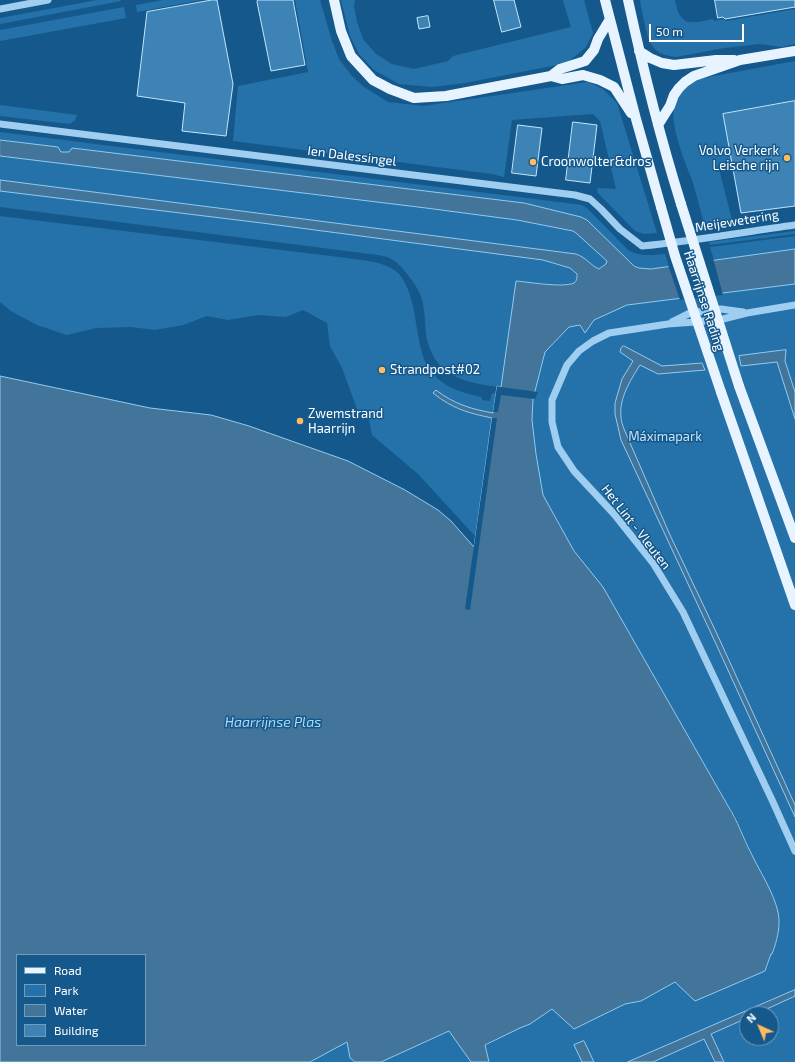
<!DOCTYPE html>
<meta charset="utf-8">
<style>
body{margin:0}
#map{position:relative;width:795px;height:1062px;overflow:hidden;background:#15598c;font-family:"Exo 2",sans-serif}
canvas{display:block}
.legend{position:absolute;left:16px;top:954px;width:130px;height:92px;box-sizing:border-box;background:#15598c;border:1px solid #739bba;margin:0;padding:5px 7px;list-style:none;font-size:12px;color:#fff}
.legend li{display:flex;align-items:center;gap:8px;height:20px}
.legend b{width:20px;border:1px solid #739bba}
.north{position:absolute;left:739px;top:1006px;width:40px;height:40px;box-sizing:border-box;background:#15598c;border:1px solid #739bba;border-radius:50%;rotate:316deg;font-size:11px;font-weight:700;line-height:16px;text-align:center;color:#fff}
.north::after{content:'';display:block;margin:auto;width:14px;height:18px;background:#ffbb5d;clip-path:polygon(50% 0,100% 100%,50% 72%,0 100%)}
.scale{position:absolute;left:649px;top:24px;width:95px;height:18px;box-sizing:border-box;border:2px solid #fff;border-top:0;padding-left:5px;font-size:12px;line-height:14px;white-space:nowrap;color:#fff;-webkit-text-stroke:3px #15598c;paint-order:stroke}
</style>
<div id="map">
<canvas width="795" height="1062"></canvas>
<ul class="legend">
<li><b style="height:5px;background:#e7f4ff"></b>Road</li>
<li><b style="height:11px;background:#2472a9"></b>Park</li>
<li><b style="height:11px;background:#437499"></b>Water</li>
<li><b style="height:11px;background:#3d83b5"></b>Building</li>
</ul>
<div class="north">N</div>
<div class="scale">50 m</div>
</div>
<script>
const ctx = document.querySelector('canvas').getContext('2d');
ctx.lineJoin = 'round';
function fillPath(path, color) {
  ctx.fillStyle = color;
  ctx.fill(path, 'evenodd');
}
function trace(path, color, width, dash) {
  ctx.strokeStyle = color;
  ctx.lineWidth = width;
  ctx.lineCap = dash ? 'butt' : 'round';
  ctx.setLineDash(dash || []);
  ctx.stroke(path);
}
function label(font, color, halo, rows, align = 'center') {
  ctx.font = font + ' "Exo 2",sans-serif';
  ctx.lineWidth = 3;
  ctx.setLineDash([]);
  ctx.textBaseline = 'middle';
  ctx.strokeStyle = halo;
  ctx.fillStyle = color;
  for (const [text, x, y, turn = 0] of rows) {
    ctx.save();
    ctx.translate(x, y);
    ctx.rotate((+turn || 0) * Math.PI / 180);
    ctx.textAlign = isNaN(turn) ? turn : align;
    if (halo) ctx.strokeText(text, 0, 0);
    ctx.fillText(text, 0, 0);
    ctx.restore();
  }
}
const green = new Path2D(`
 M97 0H120L121 1 0 24V18Z
 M163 0H202L137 12 136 5Z
 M295 0H320L332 41 339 59 352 76 364 87 388 102 423 106 588 82 603 89 617 103 657 233 644 234 635 231 597 192 598 188 616 189 600 121 593 114 512 120 504 177 492 174 233 141 238 86 308 72Z
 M341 0H355L354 6 357 22 363 39 376 54 392 64 414 69 448 61 453 56 571 27 563 1 564 0H584L593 33 586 47 567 63 465 83 432 87 399 84 374 70 359 54 350 36Z
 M640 0H675C680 27 690 24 713 19L714 21 723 19 726 21 795 9V44L782 47 759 44 724 48 676 57C654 55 649 45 645 25 643 16 641 8 640 0Z
 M124 7 126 18 0 41V30Z
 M795 61V101L723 114 732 162 718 165 733 224 705 227C701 212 697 196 692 180 685 162 670 126 674 107 677 91 688 83 703 78Z
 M0 105 77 115 75 120 70 124 0 116Z
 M0 132 582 205 587 208 628 250C639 257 652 255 665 254L669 267C656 268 641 273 632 263L548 210 524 203 72 148 69 153 61 152 58 147 0 140Z
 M0 156 426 208 517 220 573 231 576 232 607 261 606 264 599 269C590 265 587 258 576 254L0 180Z
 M0 191 262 223 543 260 570 268 577 275C577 278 577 281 574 283 563 287 529 282 516 281L501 387C481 385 460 382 444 369 434 362 428 346 426 335 425 325 425 314 423 304 421 293 415 284 408 275 404 270 398 263 393 260 389 257 383 256 378 255L0 207Z
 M0 216 339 257C358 260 382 260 397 272 404 278 409 291 411 299 416 317 417 335 422 353 430 382 455 392 482 397V400L490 401 492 393 496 394 493 413C471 409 454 404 436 390L433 393C453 409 468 414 492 418L475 536 418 474 372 435 368 415 357 409 342 368 330 346 327 323 303 310 286 317 258 315 228 320 207 316 183 325 155 330 131 327 96 328 67 335 37 325 11 311 0 302Z
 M795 231V234L710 245 709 242Z
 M795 236V249L714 260 710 247Z
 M795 284V990L628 1062H594L584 1041 582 1062H489L485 1046 520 1028 530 1024 552 1009 574 1029 625 1004 641 1001 675 982 767 967 768 965 771 954 777 941 779 926 762 874 751 853 735 816 728 806 603 587 574 551 543 495 536 454 532 420 533 399 545 352 569 327 580 325 585 333 594 320 627 305Z
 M795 996V1062H724L710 1034 747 1018V1038H771V1014H756Z
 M450 1031 471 1062H381Z
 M704 1039 715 1062H653Z
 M347 1042 350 1058 355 1062H310Z`);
const water = new Path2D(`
 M0 140 58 147 61 152H69L72 148 524 203 581 217 587 220 634 266 639 268 651 269 795 249V284L627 305 594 320 585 333 580 325 569 327 545 352 533 399 532 420 536 454 543 495 574 551 603 587 728 806C738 821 743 838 751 853 760 872 773 891 778 912 781 926 777 941 772 954H771L765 971 695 1001 675 982 641 1001 625 1004 574 1029 552 1009 530 1024 520 1028 485 1045 489 1062H471L449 1031 381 1062H355L350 1058 347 1042 310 1062H0V376L150 408 211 415 249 426 348 461 405 490 438 510 451 521 474 547 492 418C468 413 453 409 433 393L436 390C454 404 471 409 493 413L497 386 501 387 516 281C529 282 563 288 574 283 577 281 577 278 577 274L570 268 543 260 262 223 0 191V180L576 254C587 258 590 265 599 269L606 264 607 261 576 233 573 231 517 220 426 208 0 156ZM17 955H145V1045H17Z
 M624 346 662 366 702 363 705 370 658 374 640 365C630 381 619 398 621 417 621 421 623 426 624 429L670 535 717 634 795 805V817L716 644 621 440 615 414V403L622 379 633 361 620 352 621 348Z
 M786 350 785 361 795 392V419L777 362 741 366 739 356Z
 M795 990V996L756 1014H747V1018L711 1034 724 1062H715L704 1039 653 1062H628Z
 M584 1041 594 1062H582L574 1045Z`);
const pier = new Path2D(`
 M713 258 723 295 680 300 668 265Z
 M497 386 501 387 538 392 535 399 501 395 498 412H493Z
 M492 418H497L470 610 465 609Z`);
const building = new Path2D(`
 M212 0H217L233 84 226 136 182 131 185 103 137 96 147 12Z
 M258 0H293L305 65 271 71 257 2Z
 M494 0H514L521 27 502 32Z
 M715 0H795V7L725 19 723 17 718 18Z
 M428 16 430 27 419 29 417 18Z
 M795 101V206L741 213 723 114Z
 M573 122 597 125 590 183 566 180Z
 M518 125 542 128 536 176 512 173Z`);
const minor = new Path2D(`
 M0 9 48 0
 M0 124 575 195 590 199 601 209 620 229 642 246C693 241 744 232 795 225
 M795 305 747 313 723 319 695 322 668 324 609 333 593 341 579 351 567 365 552 400V422L558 447 574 471 614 514 653 563 683 612 773 802 795 851
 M672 322 690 313 721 309 743 312`);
const major = new Path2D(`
 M334 0 341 31 351 56 373 80 390 89 414 98 446 96 551 76 560 69 585 61 594 50 598 39 610 19
 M605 0 636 119 661 207
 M628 0C643 69 660 137 681 204
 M639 51 650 58 662 63 674 65 716 60H734
 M551 76 562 79 583 75 600 80 614 87 631 113
 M658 125 670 106 674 95 679 88 685 82 694 76 740 60 795 51
 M739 386 795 538
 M721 392 795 605`);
const majorBridge = new Path2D(`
 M681 204 739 386
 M661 207 675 256 721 392`);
const markers = [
 [787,158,4,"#ffbb5d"],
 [533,162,4,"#ffbb5d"],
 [382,370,4,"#ffbb5d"],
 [300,421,4,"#ffbb5d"]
];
const poiNames = [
 ["Volvo Verkerk",779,151,"right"],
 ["Leische rijn",779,166,"right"],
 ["Croonwolter&dros",541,162],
 ["Strandpost#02",390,370],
 ["Zwemstrand",308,414],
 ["Haarrijn",308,429]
];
const streetNames = [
 ["Ien Dalessingel",352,156,7],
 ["Meijewetering",737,221,-9],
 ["Haarrijnse Rading",704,301,72],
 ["Het Lint - Vleuten",636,527,52]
];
const parkNames = [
 ["Máximapark",665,437]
];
const waterNames = [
 ["Haarrijnse Plas",273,722]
];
fillPath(green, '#2472a9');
fillPath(water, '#437499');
trace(water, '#91cbf3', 1);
fillPath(pier, '#15598c');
fillPath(building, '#3d83b5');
trace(building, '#c5e5fb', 1);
trace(minor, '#9fcef0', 7);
trace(major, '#e7f4ff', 10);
trace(majorBridge, '#e7f4ff', 10);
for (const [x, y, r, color] of markers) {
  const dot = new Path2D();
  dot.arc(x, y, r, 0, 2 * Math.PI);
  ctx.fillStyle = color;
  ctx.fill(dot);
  trace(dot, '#15598c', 1.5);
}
label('13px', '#fff', '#15598c', poiNames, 'left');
label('13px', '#fff', '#15598c', streetNames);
label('13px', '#c5e5fb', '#15598c', parkNames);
label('italic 14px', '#abd8f7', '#15598c', waterNames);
</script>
